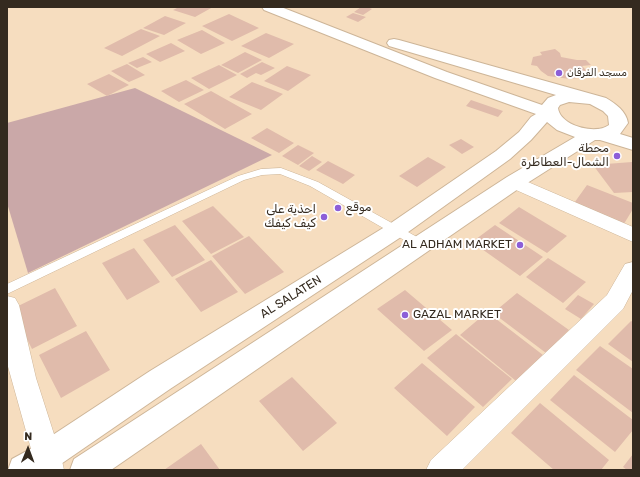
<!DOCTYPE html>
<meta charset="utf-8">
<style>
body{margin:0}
#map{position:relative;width:640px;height:477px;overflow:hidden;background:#f6ddbf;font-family:Rubik,sans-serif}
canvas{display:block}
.frame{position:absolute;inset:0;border:8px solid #342a1f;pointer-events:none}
.north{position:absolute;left:8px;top:429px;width:40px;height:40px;-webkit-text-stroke:3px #fff;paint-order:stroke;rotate:1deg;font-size:11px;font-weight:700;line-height:16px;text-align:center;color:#342a1f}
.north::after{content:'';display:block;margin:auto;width:14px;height:18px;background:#342a1f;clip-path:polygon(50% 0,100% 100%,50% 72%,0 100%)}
</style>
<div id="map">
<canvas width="640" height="477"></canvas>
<div class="frame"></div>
<div class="north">N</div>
</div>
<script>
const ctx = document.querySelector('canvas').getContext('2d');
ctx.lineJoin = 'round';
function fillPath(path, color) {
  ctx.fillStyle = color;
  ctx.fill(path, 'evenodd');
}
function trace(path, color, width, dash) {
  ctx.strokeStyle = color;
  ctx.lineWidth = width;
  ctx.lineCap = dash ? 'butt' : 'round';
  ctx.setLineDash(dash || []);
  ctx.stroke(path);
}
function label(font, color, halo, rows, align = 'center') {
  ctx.font = font + ' Rubik,"Noto Naskh Arabic",sans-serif';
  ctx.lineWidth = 4;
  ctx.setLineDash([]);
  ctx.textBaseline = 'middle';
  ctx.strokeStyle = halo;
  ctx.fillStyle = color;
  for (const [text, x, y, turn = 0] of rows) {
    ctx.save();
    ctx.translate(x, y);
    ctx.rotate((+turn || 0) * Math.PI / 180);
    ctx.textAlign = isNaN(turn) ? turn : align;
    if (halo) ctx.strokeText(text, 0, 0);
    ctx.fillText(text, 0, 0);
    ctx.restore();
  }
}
const green = new Path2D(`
 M135 88 272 155 28 273 7 203V123Z`);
const building = new Path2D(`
 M179 7H213L195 17 173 10Z
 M361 7H367L372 9 363 15 354 12Z
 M353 13 366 17 358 22 346 17Z
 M229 14 259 28 232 41 202 26Z
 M165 16 186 23 164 35 143 28Z
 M141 29 160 36 122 56 104 48Z
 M202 30 225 43 201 54 177 40Z
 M266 33 294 44 269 58 241 46Z
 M171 43 185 51 160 62 146 54Z
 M555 49 560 53 561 57 577 60H586L591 65 582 66 589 73 587 77 570 79 548 76 541 71 537 66 531 65 533 57 542 55 540 52Z
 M245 52 262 60 238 73 221 65Z
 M143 57 152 62 137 68 128 63Z
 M262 62 275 68 261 75 256 73 247 78 240 74Z
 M127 64 145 75 129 82 111 71Z
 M219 65 237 75 209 89 191 78Z
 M287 66 311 75 288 91 264 81Z
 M109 74 129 85 107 96 87 84Z
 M186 80 204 90 179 102 161 91Z
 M252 82 283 94 261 110 229 97Z
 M211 91 252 114 225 129 184 104Z
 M471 100 503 111 498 117 466 106Z
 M267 128 294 143 279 153 251 138Z
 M461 139 474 147 462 154 449 145Z
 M298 145 314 153 298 165 282 156Z
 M312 156 322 162 309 171 299 166Z
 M428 157 446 167 417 187 399 176Z
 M328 161 355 175 343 184 316 170Z
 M632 162 633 164V192L614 193 593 165Z
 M587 185 633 203V209L622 227 572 206Z
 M213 206 244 237 211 254 182 221Z
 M519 207 567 236 547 253 499 223Z
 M175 225 205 260 172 277 143 240Z
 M495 225 543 257 520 276 472 242Z
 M249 236 284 272 245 294 212 256Z
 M134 248 160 282 127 300 102 263Z
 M548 258 586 282 563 303 526 277Z
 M211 260 238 292 201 312 175 279Z
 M55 288 77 326 32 349 12 309Z
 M405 290 452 330 424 351 377 309Z
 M517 293 569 330 546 353 493 313Z
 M578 295 594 304 581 319 565 309Z
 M487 312 543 355 516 381 460 335Z
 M631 321 633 322V362L608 344Z
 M86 331 110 370 61 398 39 355Z
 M456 334 512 379 483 407 427 358Z
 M600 346 633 369V413L576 370Z
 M422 363 475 407 447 436 394 388Z
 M574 375 633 420V430L615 452 550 400Z
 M292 377 337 423 303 451 259 401Z
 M540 403 609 460 601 470H554L511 433Z
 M201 444 220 470H164Z
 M633 454V470H627L623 467Z`);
const service = new Path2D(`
 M281 168 318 182 426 242 428 245 426 248H418L310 186 280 174 262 175 244 180 7 294V284L238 176 261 169Z`);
const minor = new Path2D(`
 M514 176 633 227V242L507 186 504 182 507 178Z
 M633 262V290L623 309 462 470H426L431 460 607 295 625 264Z
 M7 296 15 298 19 305 36 378 61 456 64 470H34L33 456 7 363Z`);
const secondary = new Path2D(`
 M262 7H281L447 72 542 105 548 98 556 95 389 46 387 43 389 40 394 39 399 40 606 98C616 104 626 111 628 123L620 134 633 138V150L600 140H595L521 187 111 470H70L74 459 507 177 575 137 557 130 547 122 531 140 510 159 404 235 170 389 58 466 52 470H8L12 459 36 446 150 371 388 225 496 151 519 132 531 117 536 114 435 78 264 10ZM569 102 590 104 603 111 608 116 609 125C596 135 560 126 558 108L560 105Z`);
const markers = [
 [559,73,4,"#8c5ed8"],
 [617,156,4,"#8c5ed8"],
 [338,208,4,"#8c5ed8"],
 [324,217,4,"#8c5ed8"],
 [520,245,4,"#8c5ed8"],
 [405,315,4,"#8c5ed8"]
];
const farPoinames = [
 ["مسجد الفرقان",567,73]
];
const poiNames = [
 ["محطة",609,149],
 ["الشمال-العطاطرة",609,163],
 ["موقع",346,208,"left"],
 ["احذية على",316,210],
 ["كيف كيفك",316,224],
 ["AL ADHAM MARKET",512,245],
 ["GAZAL MARKET",413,315,"left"]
];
const streetNames = [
 ["AL SALATEN",291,297,-32]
];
fillPath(green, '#caa8a8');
fillPath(building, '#e0bbab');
trace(service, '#cdb598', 1);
trace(minor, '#cdb598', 1);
trace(secondary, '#cdb598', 2);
fillPath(service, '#fff');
fillPath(minor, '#fff');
fillPath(secondary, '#fff');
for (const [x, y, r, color] of markers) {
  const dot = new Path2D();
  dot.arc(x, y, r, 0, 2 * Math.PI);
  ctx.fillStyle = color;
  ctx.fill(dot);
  trace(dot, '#fff', 1.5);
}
label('10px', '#342a1f', '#fff', farPoinames, 'left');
label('12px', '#342a1f', '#fff', poiNames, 'right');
label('12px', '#342a1f', '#fff', streetNames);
</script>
